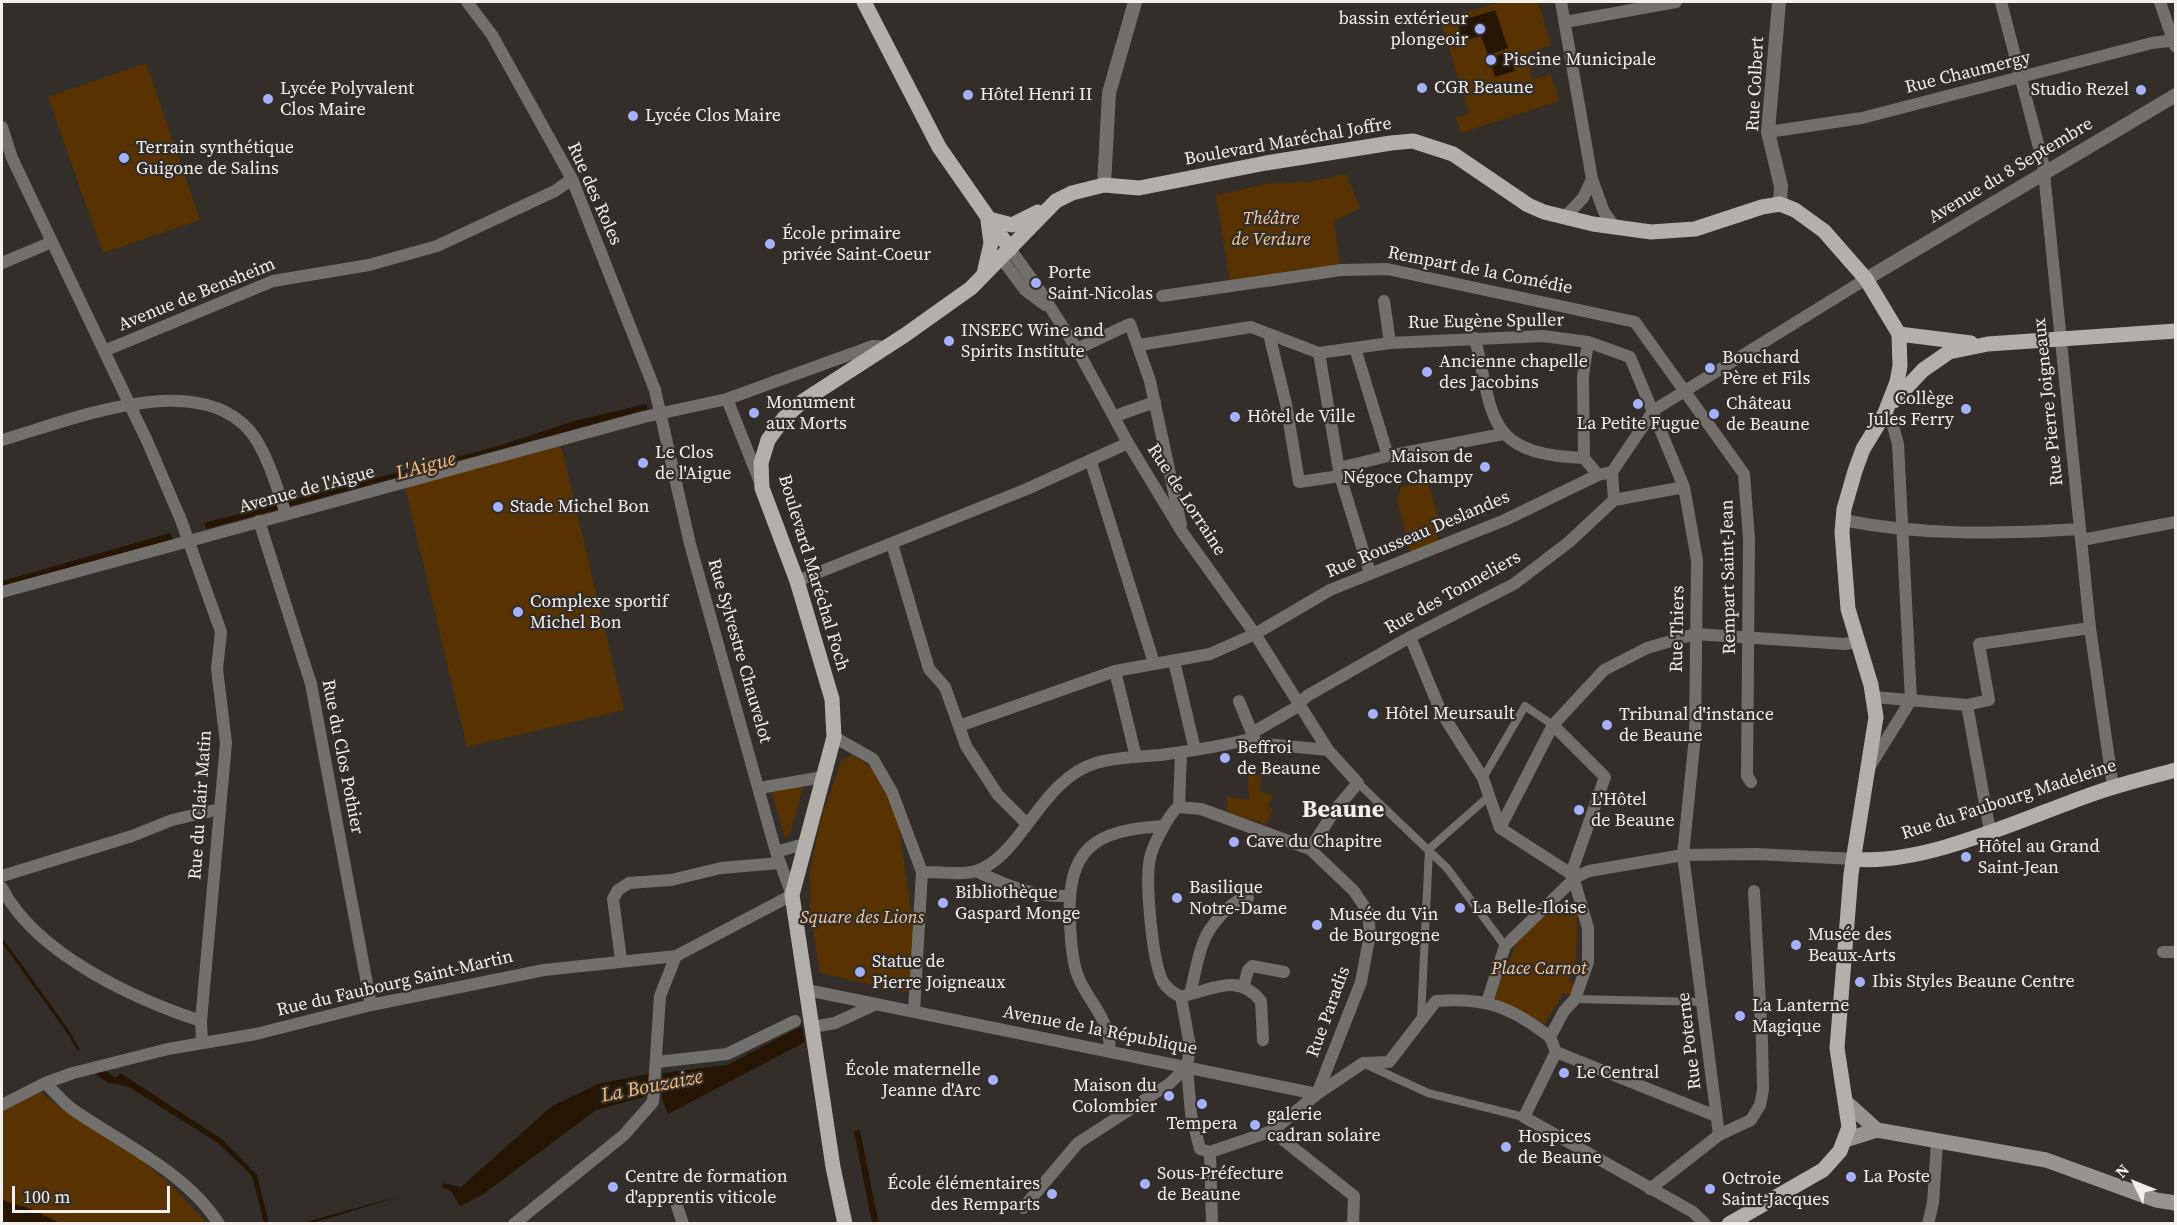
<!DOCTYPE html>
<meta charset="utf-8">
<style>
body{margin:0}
#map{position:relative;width:2177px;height:1225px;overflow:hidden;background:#332e2a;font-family:"Source Serif 4",serif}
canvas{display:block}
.frame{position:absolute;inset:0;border:3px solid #f2efec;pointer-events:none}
.north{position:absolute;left:2105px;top:1153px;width:60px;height:60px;-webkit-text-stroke:4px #332e2a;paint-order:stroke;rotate:313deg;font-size:16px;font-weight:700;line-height:24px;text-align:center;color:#f2efec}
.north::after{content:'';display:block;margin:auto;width:21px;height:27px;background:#f2efec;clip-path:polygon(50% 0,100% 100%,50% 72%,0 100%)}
.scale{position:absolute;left:12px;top:1186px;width:158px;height:27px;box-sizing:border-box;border:3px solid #f2efec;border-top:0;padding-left:8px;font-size:18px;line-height:21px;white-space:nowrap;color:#f2efec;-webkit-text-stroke:4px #332e2a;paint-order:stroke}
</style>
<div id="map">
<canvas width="2177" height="1225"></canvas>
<div class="frame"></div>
<div class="north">N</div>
<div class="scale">100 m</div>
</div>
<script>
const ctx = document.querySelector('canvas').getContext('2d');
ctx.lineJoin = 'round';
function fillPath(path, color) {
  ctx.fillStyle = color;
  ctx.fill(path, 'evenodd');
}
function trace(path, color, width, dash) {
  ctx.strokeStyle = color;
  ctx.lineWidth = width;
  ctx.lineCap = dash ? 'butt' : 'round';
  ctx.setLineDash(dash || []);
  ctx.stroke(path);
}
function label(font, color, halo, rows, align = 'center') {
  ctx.font = font + ' "Source Serif 4",serif';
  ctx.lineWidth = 4.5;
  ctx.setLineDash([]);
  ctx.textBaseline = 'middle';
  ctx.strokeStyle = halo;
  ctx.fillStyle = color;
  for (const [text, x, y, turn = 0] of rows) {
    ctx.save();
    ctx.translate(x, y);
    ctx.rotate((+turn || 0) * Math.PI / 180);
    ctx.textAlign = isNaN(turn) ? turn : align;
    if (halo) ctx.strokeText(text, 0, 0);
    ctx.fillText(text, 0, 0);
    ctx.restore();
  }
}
const green = new Path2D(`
 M1502 2H1538L1551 45 1528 53 1532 67 1530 69 1533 80 1551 74 1559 101 1461 133 1456 118 1469 113 1440 19Z
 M146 63 200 220 103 253 48 97Z
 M1346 174 1360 208 1334 222 1340 266 1230 283 1216 195 1266 184 1309 182Z
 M561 446 624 710 467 747 405 487Z
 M1427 481 1440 521 1433 524 1440 544 1411 555 1397 499 1401 487Z
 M853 755 873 769 897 813 914 933 909 993 820 973 811 917 810 872 820 822 842 760Z
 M1248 774 1261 775 1259 791 1273 795 1268 806 1273 809 1266 824 1227 813V797L1249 800Z
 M804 783 790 834 785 838 771 789Z
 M1554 905 1577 913 1576 958 1569 980 1576 988 1572 996 1563 993 1545 1024 1492 997 1517 943Z
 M40 1092C70 1117 105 1133 136 1156 163 1176 185 1198 206 1223L2 1224V1112Z`);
const water = new Path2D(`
 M1495 10 1508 48 1488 55 1481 36 1463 41 1457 22Z
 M1509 52 1515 71 1495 77 1489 58Z
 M646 404 648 409 206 529 204 523 495 447 574 421Z
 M170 533 173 540 2 587V581Z
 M802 1026 805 1042 668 1114 662 1099 663 1073 727 1065Z
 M105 1071 116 1078 120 1073 222 1139 257 1175 269 1223H264L252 1176 218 1143 127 1086 108 1083 95 1074Z
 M653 1073 651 1095 596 1110 482 1195 460 1206 451 1191 442 1187 443 1183 461 1187 552 1106 598 1084Z
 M860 1130 878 1220 880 1223H872L854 1131Z
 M407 1194 313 1223H302Z
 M2 1200 31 1209 60 1223H2Z`);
const stream = new Path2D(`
 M2 940 67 1030 78 1049`);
const pedestrian = new Path2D(`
 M1483 778 1525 706 1553 725
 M1358 783 1447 868 1505 946
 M1429 849 1488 797
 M1575 999 1704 1002
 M1421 1018 1429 849
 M1363 1063 1428 1093 1524 1117`);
const minor = new Path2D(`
 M1561 2 1592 179 1604 212 1616 228
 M2001 2 2043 163 2090 628 2113 787
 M2160 2 2175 46
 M1565 22 1676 2
 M2 127 12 158 148 443 181 520 221 632 217 669 226 743 201 1021 202 1043
 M1768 132 1862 118 2152 43 2176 40
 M1564 218 1583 198 1592 179
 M1010 249 1034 282
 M1001 258 1025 290 1045 305
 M2 263 52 242
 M1036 285 1077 349 1128 443 1182 532 1255 634 1328 750 1358 783 1335 810 1310 849
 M1162 296 1341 270 1387 269 1635 322 1744 474 1749 539 1747 776 1751 782
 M1384 301 1390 343
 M1269 334 1286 404 1299 482 1340 476
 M1475 338C1494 420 1486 454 1584 458L1598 475
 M1139 345 1251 327 1319 353 1390 343 1543 336 1588 342 1630 357 1684 487 1697 560 1695 736 1683 855 1719 1135
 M1355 348 1388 456
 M1077 349 1130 324 1150 381 1181 525
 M104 351 273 281 369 265 437 246 555 191 572 179
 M1319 353 1340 476 1370 573
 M727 399 760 482
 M1115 416 1155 402
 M2 440C69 421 194 368 249 430 266 449 278 490 286 514
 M1584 458 1583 376 1588 342
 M1091 462 1154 663
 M1339 468 1388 456 1503 434
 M1612 472 1654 410 1866 279
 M1843 520C1922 536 2000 534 2080 529
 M259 521 311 684 371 1005
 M2082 540 2176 522
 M892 544 929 669 945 687 966 746 998 795 1027 824
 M797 581 1027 489 1128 443
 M2 592 644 417 727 399 873 346 887 347
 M1410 637 1441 712 1483 778 1500 828
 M1174 661 1195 750
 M1115 671 1136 757
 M1874 697 1967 705 1989 700 1979 644 2090 628
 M1239 701 1252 733
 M1967 705 1990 831
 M1553 725 1605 777 1571 874
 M959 726 1115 671 1210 654 1255 634 1330 590 1505 520 1598 475 1612 472 1614 500
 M834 737 873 759 892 792 922 872 914 1012
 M1328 750 1256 743 1252 733 1295 708 1307 696 1410 637 1514 584 1569 542 1614 500 1684 487
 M1870 766 1911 700 1898 444 1891 419 1885 413
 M759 788 823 777
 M1179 807 1201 809 1310 849 1354 891 1368 912 1370 934 1361 982 1317 1094
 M1179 807C1170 811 1152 847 1150 858 1145 881 1152 961 1163 982 1167 989 1174 993 1181 997
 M1179 807 1181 752
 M1500 828 1553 725 1604 670 1647 648 1695 634 1845 644 1856 642
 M1500 828 1576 877
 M776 852 804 844
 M976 871C1007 886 1034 897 1068 896
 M922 872C938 871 961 876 976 871 1021 857 1041 779 1096 763 1116 757 1139 757 1160 755 1191 751 1223 746 1254 738
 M2 876 132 836 172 820 220 809
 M2 888C36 954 134 999 201 1021
 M2163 952H2176
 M621 960 613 899 618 890 629 883 671 880 721 868 780 863
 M1244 985 1248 970 1252 966 1284 972
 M807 990 1317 1094
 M1190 994C1219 987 1240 975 1261 1001L1263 1040
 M1181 997 1190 1046 1187 1067 1191 1114 1200 1149 1210 1152
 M1181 997 1190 994C1195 975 1198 951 1207 934 1214 922 1234 897 1248 898
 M1487 1002 1505 946 1576 877 1589 871 1683 855 1756 854 1854 859
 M813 1027 835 1023 876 1004
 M1550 1037 1556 1052 1524 1117 1693 1212 1705 1224
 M1550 1037 1564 1011 1575 999 1588 962V928L1574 880
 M1109 1052C1113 1025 1091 1004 1080 981 1072 964 1071 942 1070 923 1066 848 1094 830 1164 826
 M1556 1052 1716 1116
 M657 1062 727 1054 795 1021
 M45 1083C55 1092 64 1104 75 1111 123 1144 187 1173 219 1224
 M2 1105 45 1083 73 1073 168 1049 256 1034 371 1005 544 970 676 956 792 895 776 852 690 544 655 390 572 179 492 35 467 2
 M1272 1131 1354 1196 1353 1224
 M1210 1152 1272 1131 1317 1094 1363 1063 1389 1062 1436 1001C1486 997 1511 1007 1550 1037
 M1210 1152 1212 1224
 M1650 1189 1719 1135 1751 1120 1760 1105 1763 1090 1762 1041 1754 891
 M677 1206 683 1224
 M1023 1208 1078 1143 1169 1084 1187 1067
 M514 1224 624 1135 653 1102 660 996 676 956
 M1928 1224 1933 1203 1937 1142`);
const tertiary = new Path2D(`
 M1779 2 1768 132 1781 186 1780 204
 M1104 185 1109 93 1135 2
 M1866 279 2176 95`);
const secondary = new Path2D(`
 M1847 1103 1877 1130
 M1845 1140 1877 1130 2046 1160 2156 1200 2176 1203`);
const primary = new Path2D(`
 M864 2 939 147 1010 249
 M989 219 1012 225 1038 212
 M984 274 991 243 988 221
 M1899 334 1971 343
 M1894 401 1923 370 1949 352 1988 344 2176 331
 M1854 859C1923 866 2022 819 2087 796 2116 785 2146 778 2176 770
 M845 1224 833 1167 792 895 834 737 832 699 797 581 762 488 761 463 768 440 784 418 803 401 905 335 971 288 1056 201 1072 193 1104 185 1139 188 1266 163 1391 143 1413 141 1453 154 1528 205 1544 212 1593 224 1651 232 1695 229 1762 207 1780 204 1795 210 1824 231 1866 279 1899 334 1900 366 1897 382 1885 413 1863 449 1855 471 1844 509 1842 532 1848 609 1871 685 1876 717 1851 874 1837 1048 1849 1127 1840 1151 1823 1170 1729 1224`);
const markers = [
 [1480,29,6,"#a6b1fc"],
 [1491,60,6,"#a6b1fc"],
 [1422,88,6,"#a6b1fc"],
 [2141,90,6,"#a6b1fc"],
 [968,95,6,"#a6b1fc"],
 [268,99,6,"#a6b1fc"],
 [633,116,6,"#a6b1fc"],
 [124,158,6,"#a6b1fc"],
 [770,244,6,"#a6b1fc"],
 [1036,283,6,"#a6b1fc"],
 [949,341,6,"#a6b1fc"],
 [1710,368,6,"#a6b1fc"],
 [1427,372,6,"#a6b1fc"],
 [1638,404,6,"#a6b1fc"],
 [1966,409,6,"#a6b1fc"],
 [754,413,6,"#a6b1fc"],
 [1714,414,6,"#a6b1fc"],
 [1235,417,6,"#a6b1fc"],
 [643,463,6,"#a6b1fc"],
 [1485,467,6,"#a6b1fc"],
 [498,507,6,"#a6b1fc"],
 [518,612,6,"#a6b1fc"],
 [1373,714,6,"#a6b1fc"],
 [1607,725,6,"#a6b1fc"],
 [1225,758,6,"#a6b1fc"],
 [1579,810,6,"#a6b1fc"],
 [1234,842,6,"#a6b1fc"],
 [1966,857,6,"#a6b1fc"],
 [1177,898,6,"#a6b1fc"],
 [943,903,6,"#a6b1fc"],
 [1460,908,6,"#a6b1fc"],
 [1317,925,6,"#a6b1fc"],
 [1796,945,6,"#a6b1fc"],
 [860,972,6,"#a6b1fc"],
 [1860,982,6,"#a6b1fc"],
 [1740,1016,6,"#a6b1fc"],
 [1564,1073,6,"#a6b1fc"],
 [993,1080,6,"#a6b1fc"],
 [1169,1096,6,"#a6b1fc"],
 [1202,1104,6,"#a6b1fc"],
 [1255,1125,6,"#a6b1fc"],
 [1506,1147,6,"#a6b1fc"],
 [1851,1177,6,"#a6b1fc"],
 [1145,1184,6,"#a6b1fc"],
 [613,1187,6,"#a6b1fc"],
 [1710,1189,6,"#a6b1fc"],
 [1052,1194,6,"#a6b1fc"]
];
const poiNames = [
 ["bassin extérieur",1468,19,"right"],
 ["plongeoir",1468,40,"right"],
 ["Piscine Municipale",1503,60],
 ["CGR Beaune",1434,88],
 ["Lycée Polyvalent",280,89],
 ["Clos Maire",280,110],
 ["Studio Rezel",2129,90,"right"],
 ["Hôtel Henri II",980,95],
 ["Lycée Clos Maire",645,116],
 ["Terrain synthétique",136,148],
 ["Guigone de Salins",136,169],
 ["École primaire",782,234],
 ["privée Saint-Coeur",782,255],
 ["Porte",1048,273],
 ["Saint-Nicolas",1048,294],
 ["INSEEC Wine and",961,331],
 ["Spirits Institute",961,352],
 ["Bouchard",1722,358],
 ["Père et Fils",1722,379],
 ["Ancienne chapelle",1439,362],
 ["des Jacobins",1439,383],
 ["Collège",1954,399,"right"],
 ["Jules Ferry",1954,420,"right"],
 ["Monument",766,403],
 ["aux Morts",766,424],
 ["Château",1726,404],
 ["de Beaune",1726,425],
 ["Hôtel de Ville",1247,417],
 ["La Petite Fugue",1638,424,"center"],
 ["Le Clos",655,453],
 ["de l'Aigue",655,474],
 ["Maison de",1473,457,"right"],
 ["Négoce Champy",1473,478,"right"],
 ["Stade Michel Bon",510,507],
 ["Complexe sportif",530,602],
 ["Michel Bon",530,623],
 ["Hôtel Meursault",1385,714],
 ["Tribunal d'instance",1619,715],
 ["de Beaune",1619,736],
 ["Beffroi",1237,748],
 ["de Beaune",1237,769],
 ["L'Hôtel",1591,800],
 ["de Beaune",1591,821],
 ["Cave du Chapitre",1246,842],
 ["Hôtel au Grand",1978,847],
 ["Saint-Jean",1978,868],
 ["Basilique",1189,888],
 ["Notre-Dame",1189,909],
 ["Bibliothèque",955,893],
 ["Gaspard Monge",955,914],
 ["La Belle-Iloise",1472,908],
 ["Musée du Vin",1329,915],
 ["de Bourgogne",1329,936],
 ["Musée des",1808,935],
 ["Beaux-Arts",1808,956],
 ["Statue de",872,962],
 ["Pierre Joigneaux",872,983],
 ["Ibis Styles Beaune Centre",1872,982],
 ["La Lanterne",1752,1006],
 ["Magique",1752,1027],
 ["École maternelle",981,1070,"right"],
 ["Jeanne d'Arc",981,1091,"right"],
 ["Le Central",1576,1073],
 ["Maison du",1157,1086,"right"],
 ["Colombier",1157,1107,"right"],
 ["galerie",1267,1115],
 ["cadran solaire",1267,1136],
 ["Tempera",1202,1124,"center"],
 ["Hospices",1518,1137],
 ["de Beaune",1518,1158],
 ["Sous-Préfecture",1157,1174],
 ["de Beaune",1157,1195],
 ["Centre de formation",625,1177],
 ["d'apprentis viticole",625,1198],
 ["La Poste",1863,1177],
 ["Octroie",1722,1179],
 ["Saint-Jacques",1722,1200],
 ["École élémentaires",1040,1184,"right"],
 ["des Remparts",1040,1205,"right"]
];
const streetNames = [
 ["Rue Chaumergy",1968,73,-14],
 ["Rue Colbert",1756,84,-87],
 ["Boulevard Maréchal Joffre",1288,142,-10],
 ["Avenue du 8 Septembre",2011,171,-31],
 ["Rue des Roles",594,194,66],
 ["Rempart de la Comédie",1480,271,11],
 ["Avenue de Bensheim",197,295,-22],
 ["Rue Eugène Spuller",1486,322,-1],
 ["Rue Pierre Joigneaux",2049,402,-96],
 ["Avenue de l'Aigue",307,490,-15],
 ["Rue de Lorraine",1186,500,57],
 ["Rue Rousseau Deslandes",1418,535,-23],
 ["Boulevard Maréchal Foch",813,573,73],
 ["Rempart Saint-Jean",1729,577,-91],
 ["Rue des Tonneliers",1453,593,-29],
 ["Rue Thiers",1678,629,-89],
 ["Rue Sylvestre Chauvelot",739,651,74],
 ["Rue du Clos Pothier",342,757,79],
 ["Rue du Faubourg Madeleine",2009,800,-18],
 ["Rue du Clair Matin",201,805,-86],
 ["Rue du Faubourg Saint-Martin",395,984,-13],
 ["Rue Paradis",1329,1012,-70],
 ["Avenue de la République",1100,1031,11],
 ["Rue Poterne",1690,1041,-97]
];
const parkNames = [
 ["Théâtre",1271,219],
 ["de Verdure",1271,240],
 ["Square des Lions",862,918],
 ["Place Carnot",1539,969]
];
const waterNames = [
 ["L'Aigue",426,467,-15],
 ["La Bouzaize",652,1087,-11]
];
const districtNames = [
 ["Beaune",1343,811]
];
fillPath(green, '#583301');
fillPath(water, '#261503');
trace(stream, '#261503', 3);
trace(pedestrian, '#726f6d', 8);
trace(minor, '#726f6d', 12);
trace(tertiary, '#726f6d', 14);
trace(secondary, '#979390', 15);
trace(primary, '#b3afaa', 15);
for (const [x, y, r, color] of markers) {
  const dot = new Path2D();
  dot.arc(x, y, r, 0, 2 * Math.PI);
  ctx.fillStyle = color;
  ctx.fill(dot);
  trace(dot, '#332e2a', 2);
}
label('18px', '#f2efec', '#332e2a', poiNames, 'left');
label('18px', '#f2efec', '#332e2a', streetNames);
label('italic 18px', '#f7ca9b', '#332e2a', parkNames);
label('italic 20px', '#f9be7e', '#332e2a', waterNames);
label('bold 24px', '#f2efec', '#332e2a', districtNames);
</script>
